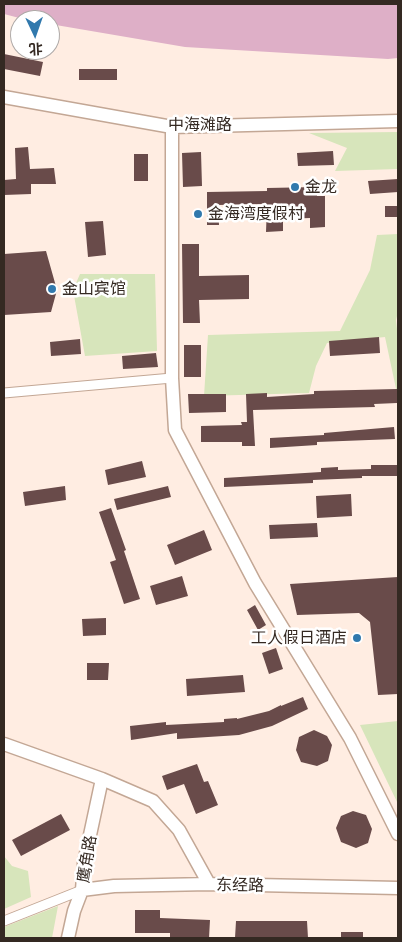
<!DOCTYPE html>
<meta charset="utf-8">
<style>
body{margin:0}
#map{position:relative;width:402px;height:942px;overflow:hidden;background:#ffede2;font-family:"Exo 2","Noto Sans SC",sans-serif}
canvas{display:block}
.frame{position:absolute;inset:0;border:5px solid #342922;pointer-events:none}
.north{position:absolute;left:10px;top:10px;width:50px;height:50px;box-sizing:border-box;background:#fff;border:1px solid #aea9a7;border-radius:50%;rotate:177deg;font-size:14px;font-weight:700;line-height:20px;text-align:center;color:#342922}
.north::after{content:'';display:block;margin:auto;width:18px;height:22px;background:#3179ad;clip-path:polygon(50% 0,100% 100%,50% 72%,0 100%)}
</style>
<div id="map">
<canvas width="402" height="942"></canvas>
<div class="frame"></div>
<div class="north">北</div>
</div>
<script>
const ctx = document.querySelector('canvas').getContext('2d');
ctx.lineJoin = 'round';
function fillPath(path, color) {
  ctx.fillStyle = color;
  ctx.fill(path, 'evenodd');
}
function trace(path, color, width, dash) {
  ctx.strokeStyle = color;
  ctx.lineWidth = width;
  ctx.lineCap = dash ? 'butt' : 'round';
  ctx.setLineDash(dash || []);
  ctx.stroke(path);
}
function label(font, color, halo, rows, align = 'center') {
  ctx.font = font + ' "Exo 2","Noto Sans SC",sans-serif';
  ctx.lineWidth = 5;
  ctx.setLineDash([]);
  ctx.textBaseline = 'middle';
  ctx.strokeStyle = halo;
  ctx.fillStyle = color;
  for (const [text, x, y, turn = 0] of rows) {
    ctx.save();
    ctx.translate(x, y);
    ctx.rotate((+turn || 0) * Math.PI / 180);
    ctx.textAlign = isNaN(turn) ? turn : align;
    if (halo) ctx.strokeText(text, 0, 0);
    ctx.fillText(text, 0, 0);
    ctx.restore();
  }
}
const green = new Path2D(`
 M398 132V169L335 171 347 148 309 133Z
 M398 234V312L396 320 398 338V398L385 337 327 343 316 366 309 393 204 396 208 335 340 331 370 270 377 235Z
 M80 274H155L157 351 85 356 73 290Z
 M398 721V804L360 725Z
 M4 856 12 866 28 871 31 897 4 909Z
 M58 906 52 938H4V927Z`);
const water = new Path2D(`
 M4 4H398V58L388 59 185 47 50 24V20H27L4 14Z`);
const building = new Path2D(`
 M4 54 43 62 40 76 4 69Z
 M79 69H117V80H79Z
 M28 147 30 169 54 168 56 184H31V194L4 195V180L16 179 15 148Z
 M333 151 334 165 298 166 297 153Z
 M201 152 202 186 183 187 182 153Z
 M134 154H148V181H134Z
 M398 179V192L370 194 368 181Z
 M317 187V196H325V227L310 228V218L283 219V231L266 232 267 204 218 205 219 225H207V192L267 191V188Z
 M385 206H398V217H385Z
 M103 221 106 255 88 257 85 222Z
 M182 244H199V276L249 275V299L199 300 200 323H183Z
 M46 251 57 290 51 312 4 315V254Z
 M379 337 380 353 330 356 329 341Z
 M80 339 81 354 51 356 50 342Z
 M184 345H201V377H184Z
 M156 353 158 367 123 369 122 356Z
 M397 389V403L374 404 375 407 253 410 255 446H242V442H201V426L242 425 241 422H247L246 394 267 393V397L314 394V391Z
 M188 394H226V412L189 413Z
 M394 427 395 439 317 442V445L270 448V438L324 435V433Z
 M142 461 146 477 108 485 105 470Z
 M371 465H398V476H362V478L313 480V483L224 487V478L321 472V468L338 467V470L371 469Z
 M65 486 66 500 25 506 23 492Z
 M168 486 171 497 117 510 114 499Z
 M351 494 352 516 317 518 316 496Z
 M111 508 126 550 124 551 140 599 124 604 110 562 116 560 99 512Z
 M317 523 318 537 270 539 269 525Z
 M204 530 212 550 175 565 167 545Z
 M182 576 188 596 156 605 150 586Z
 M398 577V694L378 695 370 622 359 613 297 615 290 584Z
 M255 605 266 625 258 630 247 610Z
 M106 618V635L83 636 82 619Z
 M276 648 283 669 269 674 262 653Z
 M87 663H109L108 680H87Z
 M243 675 245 692 187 696 186 679Z
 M303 697 308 709 272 726 239 735 177 739V733L131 740 130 726 166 722V725L224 722V719L237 718V719L269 711 281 705V706Z
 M314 730 327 736 332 745 328 761 317 766 301 762 296 750 299 737Z
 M197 764 204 782 208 781 218 805 196 814 184 784 167 790 162 776Z
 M353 811 366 815 372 829 368 843 356 848 341 842 336 828 341 816Z
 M61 814 70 830 21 856 12 840Z
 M135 910H160V918L210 920 209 938H170V933H135Z
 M236 921H307L308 938H235Z
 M341 932H363V938H341Z`);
const street = new Path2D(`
 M4 393 172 378
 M4 921 82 890`);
const secondary = new Path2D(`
 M4 97 172 127 398 121
 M172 127V378L175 430 255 583 350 738 398 834
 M4 744 102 779 153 801 179 830 209 884
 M82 890 114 886 209 884 398 888
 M68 938 74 911 82 890 84 863 102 779`);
const markers = [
 [295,187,5,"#3179ad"],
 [198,214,5,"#3179ad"],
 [52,289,5,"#3179ad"],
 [357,638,5,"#3179ad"]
];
const streetNames = [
 ["中海滩路",200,125],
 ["鹰角路",87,859,-81],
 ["东经路",240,885,1]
];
const poiNames = [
 ["金龙",305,187],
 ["金海湾度假村",208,214],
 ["金山宾馆",62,289],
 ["工人假日酒店",347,638,"right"]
];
fillPath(green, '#d7e5bb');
fillPath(water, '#deafc7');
fillPath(building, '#694b4a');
trace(street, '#c3a795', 11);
trace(secondary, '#c3a795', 15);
trace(street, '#fff', 9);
trace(secondary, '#fff', 12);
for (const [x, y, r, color] of markers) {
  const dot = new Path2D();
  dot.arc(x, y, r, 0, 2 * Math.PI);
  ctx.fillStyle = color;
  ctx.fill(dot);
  trace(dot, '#fff', 2);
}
label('16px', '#342922', '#fff', streetNames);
label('16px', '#342922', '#fff', poiNames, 'left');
</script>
